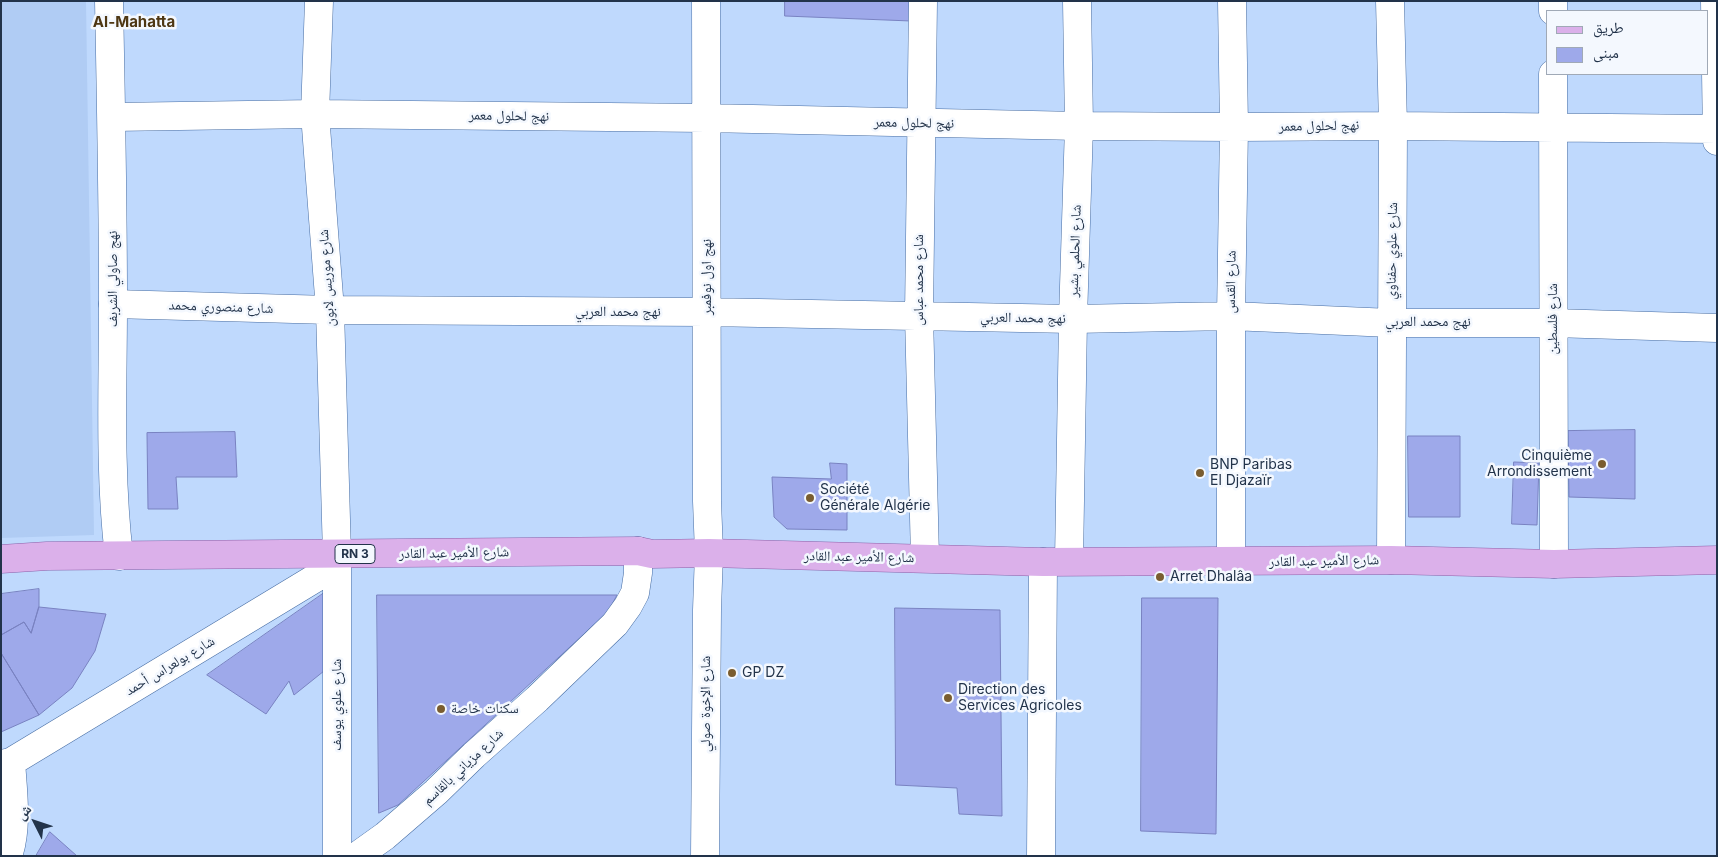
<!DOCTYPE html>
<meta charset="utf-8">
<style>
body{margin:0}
#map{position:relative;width:1718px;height:857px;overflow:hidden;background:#bfd9fd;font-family:Inter,"Noto Naskh Arabic",sans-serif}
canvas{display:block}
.frame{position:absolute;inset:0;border:2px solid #22334a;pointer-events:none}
.legend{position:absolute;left:1546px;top:10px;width:162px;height:65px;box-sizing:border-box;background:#f4f8fe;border:1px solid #a0a9b6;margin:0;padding:6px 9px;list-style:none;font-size:15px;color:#22334a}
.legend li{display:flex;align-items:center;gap:10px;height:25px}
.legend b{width:25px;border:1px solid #a0a9b6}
.north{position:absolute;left:10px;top:797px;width:50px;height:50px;-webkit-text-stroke:4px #f4f8fe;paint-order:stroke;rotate:311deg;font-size:14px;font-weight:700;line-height:20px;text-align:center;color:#22334a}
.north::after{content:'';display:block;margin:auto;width:18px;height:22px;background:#22334a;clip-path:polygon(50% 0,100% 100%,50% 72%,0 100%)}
</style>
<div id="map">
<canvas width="1718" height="857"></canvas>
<div class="frame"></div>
<ul class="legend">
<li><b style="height:6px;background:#dbb0ea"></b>طريق</li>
<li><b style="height:14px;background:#9ea9ea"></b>مبنى</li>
</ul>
<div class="north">ش</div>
</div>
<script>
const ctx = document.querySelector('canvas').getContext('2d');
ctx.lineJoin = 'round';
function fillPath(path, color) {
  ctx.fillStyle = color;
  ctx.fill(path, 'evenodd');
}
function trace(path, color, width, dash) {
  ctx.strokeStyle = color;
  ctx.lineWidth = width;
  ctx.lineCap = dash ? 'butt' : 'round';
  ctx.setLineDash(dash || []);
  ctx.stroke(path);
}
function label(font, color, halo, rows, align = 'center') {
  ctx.font = font + ' Inter,"Noto Naskh Arabic",sans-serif';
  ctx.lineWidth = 5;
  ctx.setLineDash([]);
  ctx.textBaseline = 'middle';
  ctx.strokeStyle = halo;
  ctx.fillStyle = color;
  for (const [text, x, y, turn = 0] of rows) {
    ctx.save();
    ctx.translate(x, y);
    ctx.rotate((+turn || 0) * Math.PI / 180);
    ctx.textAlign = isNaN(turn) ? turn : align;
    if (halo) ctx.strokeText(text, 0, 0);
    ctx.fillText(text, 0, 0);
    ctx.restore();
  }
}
const built = new Path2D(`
 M1 1H86L94 535 1 538Z`);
const building = new Path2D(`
 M785 1H911V21L785 16Z
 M1635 430V499L1569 497 1568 431Z
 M235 432 237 477H176L178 509H148L147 433Z
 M1408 436H1460V517H1409Z
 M1514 462 1539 463 1537 525 1512 524Z
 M830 463 847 464V530L787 529 774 517 772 477 831 479Z
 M39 589V607L31 633 24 622 1 635V594Z
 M324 593V671L294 695 289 681 266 714 207 675Z
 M377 595H617L608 612 398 805 379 813Z
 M1142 598H1218L1216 834 1141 831Z
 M39 607 106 614 95 651 72 688 39 715 1 653V635L24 622 31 633Z
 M895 608 1000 610 1002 816 959 814 957 788 896 785Z
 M1 653 39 715 1 732Z
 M50 832 77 856H36Z`);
const street = new Path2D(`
 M319 1 315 114 330 310 337 555V856
 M706 1 707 501 709 553
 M923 1 919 315 925 558
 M1390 1 1393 126 1391 560
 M1553 1V11
 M1715 1 1717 141
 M1553 74 1554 564
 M112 117 315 114 706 118 1079 126 1234 127 1393 126 1717 129
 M113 304 330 310 707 312 1073 319 1231 316 1391 323H1553L1717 328
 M1069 561 1073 319 1079 126 1077 1
 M1231 562V316L1234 127 1232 1
 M1 764 11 762 337 565
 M8 856C18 828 13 791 11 762
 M357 856 385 836 436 792 474 755 537 699 615 624 628 606 635 593 638 573V551
 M1041 856 1043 562`);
const secondary = new Path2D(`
 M109 1C111 102 113 203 113 303 113 387 109 472 119 556
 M705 856 707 610 709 553`);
const primary = new Path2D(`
 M1 559 47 556 638 551 652 554 709 553 1043 562 1391 560 1554 564 1717 560`);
const markers = [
 [1602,464,5,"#7a5d30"],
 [1200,473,5,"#7a5d30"],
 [810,498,5,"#7a5d30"],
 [1160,577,5,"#7a5d30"],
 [732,673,5,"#7a5d30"],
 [948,698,5,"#7a5d30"],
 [441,709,5,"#7a5d30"]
];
const shields = [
 [355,554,40]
];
const shieldNames = [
 ["RN 3",355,554]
];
const streetNames = [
 ["نهج لحلول معمر",509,116,1],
 ["نهج لحلول معمر",914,123,1],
 ["نهج لحلول معمر",1319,126,-1],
 ["شارع الحلمي بشير",1075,251,-88],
 ["شارع علوي حفناوي",1392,251,-89],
 ["نهج اول نوفمبر",707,277,-90],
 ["شارع موريس لابون",327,278,-94],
 ["نهج صاولي الشربف",113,279,-90],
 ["شارع محمد عباس",919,280,-90],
 ["شارع القدس",1231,282,-89],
 ["شارع منصوري محمد",221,307,2],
 ["نهج محمد العربي",618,312],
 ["نهج محمد العربي",1023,318,1],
 ["شارع فلسطين",1553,319,-90],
 ["نهج محمد العربي",1428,322],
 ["شارع الأمير عبد القادر",454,553,-1],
 ["شارع الأمير عبد القادر",859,557,1],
 ["شارع الأمير عبد القادر",1324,561,-1],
 ["شارع بولعراس أحمد",170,666,-31],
 ["شارع الإخوة صولي",706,704,-90],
 ["شارع علوي يوسف",337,705,-90],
 ["شارع مزياني بالقاسم",463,767,-43]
];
const poiNames = [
 ["Cinquième",1592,456,"right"],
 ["Arrondissement",1592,472,"right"],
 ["BNP Paribas",1210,465],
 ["El Djazaïr",1210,481],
 ["Société",820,490],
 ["Générale Algérie",820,506],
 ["Arret Dhalâa",1170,577],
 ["GP DZ",742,673],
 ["Direction des",958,690],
 ["Services Agricoles",958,706],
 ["سكنات خاصة",451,709]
];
const neighbourhoodNames = [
 ["Al-Mahatta",134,22]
];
fillPath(built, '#b0ccf4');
fillPath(building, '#9ea9ea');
trace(building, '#7982c1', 1);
trace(street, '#476da3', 29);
trace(secondary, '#476da3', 29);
trace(primary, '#8b62a9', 29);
trace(street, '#fff', 28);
trace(secondary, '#fff', 28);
trace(primary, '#dbb0ea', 28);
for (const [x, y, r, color] of markers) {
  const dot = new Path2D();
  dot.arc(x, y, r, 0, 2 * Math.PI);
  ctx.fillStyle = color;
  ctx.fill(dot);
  trace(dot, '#f4f8fe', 2);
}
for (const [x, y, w] of shields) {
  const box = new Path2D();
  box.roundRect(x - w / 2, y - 9.5, w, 19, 4);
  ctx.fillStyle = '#f4f8fe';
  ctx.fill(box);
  trace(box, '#22334a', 1);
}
label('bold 12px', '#22334a', null, shieldNames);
label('14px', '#22334a', '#f4f8fe', streetNames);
label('14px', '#22334a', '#f4f8fe', poiNames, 'left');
label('bold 15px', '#4e3713', '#f4f8fe', neighbourhoodNames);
</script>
